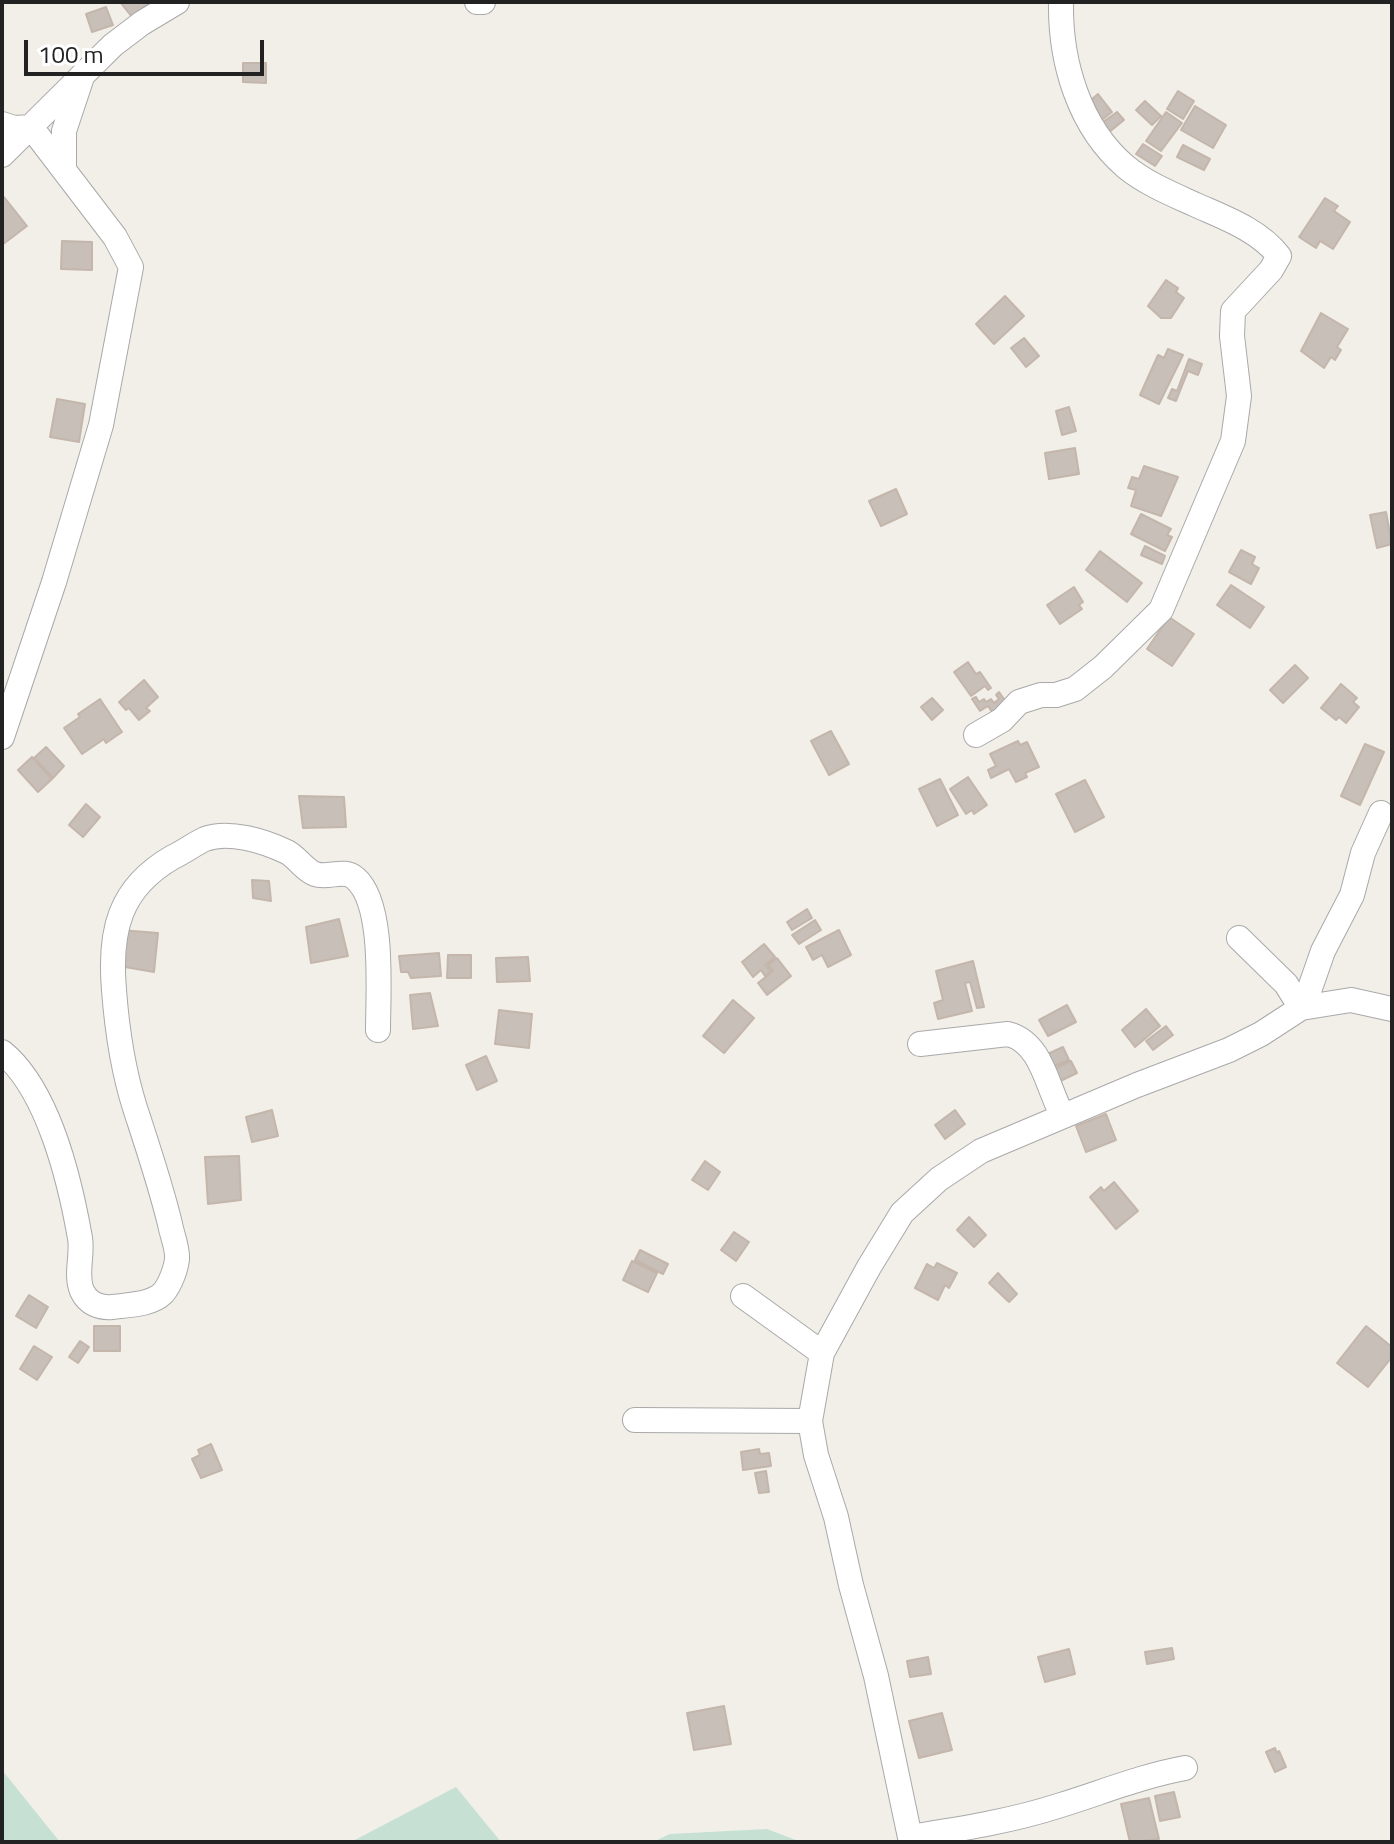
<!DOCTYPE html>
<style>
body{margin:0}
#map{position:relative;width:1394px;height:1844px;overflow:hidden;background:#f2efe9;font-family:"Titillium Web",sans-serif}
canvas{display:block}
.frame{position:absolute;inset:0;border:4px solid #222;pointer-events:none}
.scale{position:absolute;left:24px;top:40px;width:240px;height:36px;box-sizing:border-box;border:4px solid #222;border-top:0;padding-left:10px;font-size:24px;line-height:28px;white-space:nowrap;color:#222;-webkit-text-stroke:6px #fff;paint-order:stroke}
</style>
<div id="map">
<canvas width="1394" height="1844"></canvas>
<div class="frame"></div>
<div class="scale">100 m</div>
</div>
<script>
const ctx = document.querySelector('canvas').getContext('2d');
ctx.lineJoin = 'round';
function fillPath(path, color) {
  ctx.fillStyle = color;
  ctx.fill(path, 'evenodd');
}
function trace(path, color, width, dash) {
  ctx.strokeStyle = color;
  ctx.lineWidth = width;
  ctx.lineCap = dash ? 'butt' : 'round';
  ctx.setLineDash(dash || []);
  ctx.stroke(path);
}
const wetland = new Path2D(`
 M2 1770 60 1842H2Z
 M456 1787 501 1842H351Z
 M767 1829 801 1842H653L670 1834Z`);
const building = new Path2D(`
 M120 2H150L132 17Z
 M106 7 113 25 92 32 86 14Z
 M243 63H266V83L243 82Z
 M1178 91 1194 101 1183 119 1167 109Z
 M1098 94 1112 112 1099 122 1086 104Z
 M1145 101 1161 116 1152 125 1136 110Z
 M1195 106 1226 125 1213 148 1181 130Z
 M1117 112 1124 120 1108 133 1100 124Z
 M1166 112 1182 123 1161 151 1146 141Z
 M1143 144 1162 156 1155 166 1136 154Z
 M1183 145 1210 159 1204 170 1177 157Z
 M4 197 27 226 2 245V198Z
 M1325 198 1338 206 1334 211 1350 222 1333 249 1320 241 1316 248 1299 237Z
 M62 241 92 242V270L61 269Z
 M1166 280 1178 288 1176 292 1184 298 1171 318H1161L1148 306Z
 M1005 296 1024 316 994 344 976 324Z
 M1321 313 1348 329 1337 347 1341 350 1335 360 1331 357 1324 368 1301 351Z
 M1024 338 1039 356 1026 367 1011 348Z
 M1168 349 1183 355 1159 404 1140 395 1158 355 1164 358Z
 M1189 359 1202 364 1198 375 1188 371 1176 401 1168 398 1172 389 1177 391Z
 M57 399 85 404 79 442 50 437Z
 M1069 407 1076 431 1062 435 1056 411Z
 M1075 448 1079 474 1049 479 1045 453Z
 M1144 466 1178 477 1161 516 1131 506 1136 490 1128 488 1132 477 1139 479Z
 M896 489 907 514 881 526 869 501Z
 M1386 512 1392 544 1377 548 1370 515Z
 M1141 514 1171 529 1167 535 1172 537 1165 551 1131 534Z
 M1145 546 1165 556 1162 564 1141 555Z
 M1241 550 1255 557 1252 564 1259 568 1251 584 1229 572Z
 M1100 551 1142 583 1127 602 1086 570Z
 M1231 585 1264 607 1250 628 1217 605Z
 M1074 587 1083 602 1079 605 1082 609 1060 624 1047 605Z
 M1169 617 1194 634 1172 666 1147 649Z
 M968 662 976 674 980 672 991 688 988 690 985 686 971 696 954 672Z
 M1295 665 1308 678 1283 703 1270 690Z
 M144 680 158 697 146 708 150 711 139 720 129 708 126 710 119 702Z
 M1341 684 1357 698 1353 702 1359 707 1346 723 1339 717 1336 720 1321 708Z
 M999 692 1006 702 992 712 988 706 980 711 972 699 976 697 979 702 984 699 986 702 991 699 994 703 999 699 996 695Z
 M932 698 943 710 932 720 921 707Z
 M100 699 122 732 106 743 104 739 82 754 64 728 80 717 78 714Z
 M831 731 849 764 829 775 811 741Z
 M1018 741 1020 745 1027 742 1039 767 1025 773 1027 777 1016 782 1009 769 991 778 988 770 996 766 990 754Z
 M1365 744 1384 752 1360 805 1341 796Z
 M46 747 64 766 53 778 34 758Z
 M32 757 52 779 38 792 18 770Z
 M968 777 987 805 974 814 972 810 966 814 950 789Z
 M940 779 958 815 937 826 919 789Z
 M1085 780 1104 817 1075 832 1056 794Z
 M299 796 344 797 346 827 303 828Z
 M86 804 100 817 83 837 69 825Z
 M252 880 269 881 271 901 253 898Z
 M807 909 812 918 792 930 787 922Z
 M339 919 348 956 311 963 306 927Z
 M815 920 821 930 799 944 792 935Z
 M120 930 158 933 154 972 119 966Z
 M839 930 851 955 828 967 822 955 813 960 806 947Z
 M764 944 775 957 765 965 771 971 765 976 761 970 753 977 742 962Z
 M439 953 441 976 411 978 408 972H401L399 956Z
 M448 955H471V978H447Z
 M528 957 530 981 497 982 496 958Z
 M777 958 791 976 767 995 758 983 773 971 768 965Z
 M973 961 984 1007 977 1008 970 982 965 983 972 1011 938 1019 934 1003 943 1000 936 971Z
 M430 993 438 1026 413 1029 410 995Z
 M733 1000 754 1018 724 1053 703 1036Z
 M1067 1005 1076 1022 1048 1036 1039 1020Z
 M1146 1009 1160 1026 1135 1047 1122 1030Z
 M499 1010 532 1014 529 1048 495 1044Z
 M1166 1026 1173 1035 1153 1050 1146 1041Z
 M1063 1047 1069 1060 1046 1069 1041 1057Z
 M486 1056 497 1081 477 1090 466 1065Z
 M1071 1061 1077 1073 1052 1085 1046 1072Z
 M272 1110 278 1136 252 1142 246 1117Z
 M955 1110 965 1124 945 1139 935 1125Z
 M1106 1114 1116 1140 1086 1152 1076 1126Z
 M239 1156 241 1200 208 1204 205 1157Z
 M705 1161 720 1172 708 1190 692 1180Z
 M1114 1182 1138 1211 1116 1229 1090 1197 1101 1187 1104 1191Z
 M969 1217 986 1235 974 1247 957 1230Z
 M734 1232 749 1242 736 1261 721 1250Z
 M640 1250 668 1264 663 1274 635 1260Z
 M632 1261 657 1273 648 1292 623 1280Z
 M937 1263 957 1273 949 1288 945 1285 938 1300 915 1288 927 1264 934 1268Z
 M998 1273 1017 1294 1009 1302 989 1283Z
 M29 1295 48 1307 36 1328 16 1316Z
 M94 1326H120V1351H94Z
 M1366 1326 1392 1347V1357L1368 1387 1337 1363Z
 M80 1341 89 1347 78 1363 69 1357Z
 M34 1346 52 1357 37 1380 20 1369Z
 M211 1444 222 1470 201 1478 192 1459 200 1455 198 1450Z
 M759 1449 760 1454 769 1453 771 1466 743 1470 741 1452Z
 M766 1471 769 1492 759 1493 755 1473Z
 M1172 1648 1174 1659 1147 1664 1145 1652Z
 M1069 1649 1075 1674 1045 1682 1038 1657Z
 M928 1657 931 1674 910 1677 907 1661Z
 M724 1706 731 1744 694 1750 687 1713Z
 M942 1713 952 1750 919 1758 909 1721Z
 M1275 1748 1277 1753 1279 1751 1286 1767 1275 1772 1266 1752Z
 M1174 1792 1180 1817 1160 1821 1155 1796Z
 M1149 1798 1159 1839 1130 1842 1121 1804Z`);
const minor = new Path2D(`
 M477 2H483
 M2 124 14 128 31 127 115 237 131 267 101 425 54 582 2 737
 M2 155 113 45 142 23 177 2
 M64 167V131L81 80
 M976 735 1002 720 1019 702 1041 695H1056L1075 689 1103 667 1161 610 1233 441 1239 396 1232 336 1233 311 1271 270 1279 256C1259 230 1225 218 1196 205 1174 195 1145 183 1126 167 1079 127 1060 62 1061 2
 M1239 938 1286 984 1301 1008
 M1309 1006V991L1323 951 1352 895 1363 853 1381 813
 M920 1044 1008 1034C1043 1043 1047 1089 1063 1116
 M2 1052C48 1089 70 1181 80 1238 83 1255 75 1274 82 1291 88 1304 100 1308 112 1307 128 1305 151 1305 163 1293 170 1285 176 1269 177 1259 178 1249 172 1235 170 1224 160 1183 148 1148 135 1108 123 1070 117 1030 114 990 109 931 119 888 173 857 184 852 194 844 205 839 229 830 264 841 287 852 297 857 304 870 315 874 328 879 344 868 355 878 385 903 378 993 378 1030
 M743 1296 822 1353
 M635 1420 810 1421
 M910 1837C961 1829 1012 1821 1061 1805 1103 1792 1142 1776 1185 1768
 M911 1842 876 1676 851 1585 836 1517 816 1455 810 1421 822 1353 869 1267 902 1213 939 1179 981 1151 1137 1085 1229 1050 1261 1034 1301 1008 1351 1000 1392 1009`);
fillPath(wetland, '#c6e0d4');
fillPath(building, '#c7bfb8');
trace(building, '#c4b6ab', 2);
trace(minor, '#a9a9a9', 26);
trace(minor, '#fff', 24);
</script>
